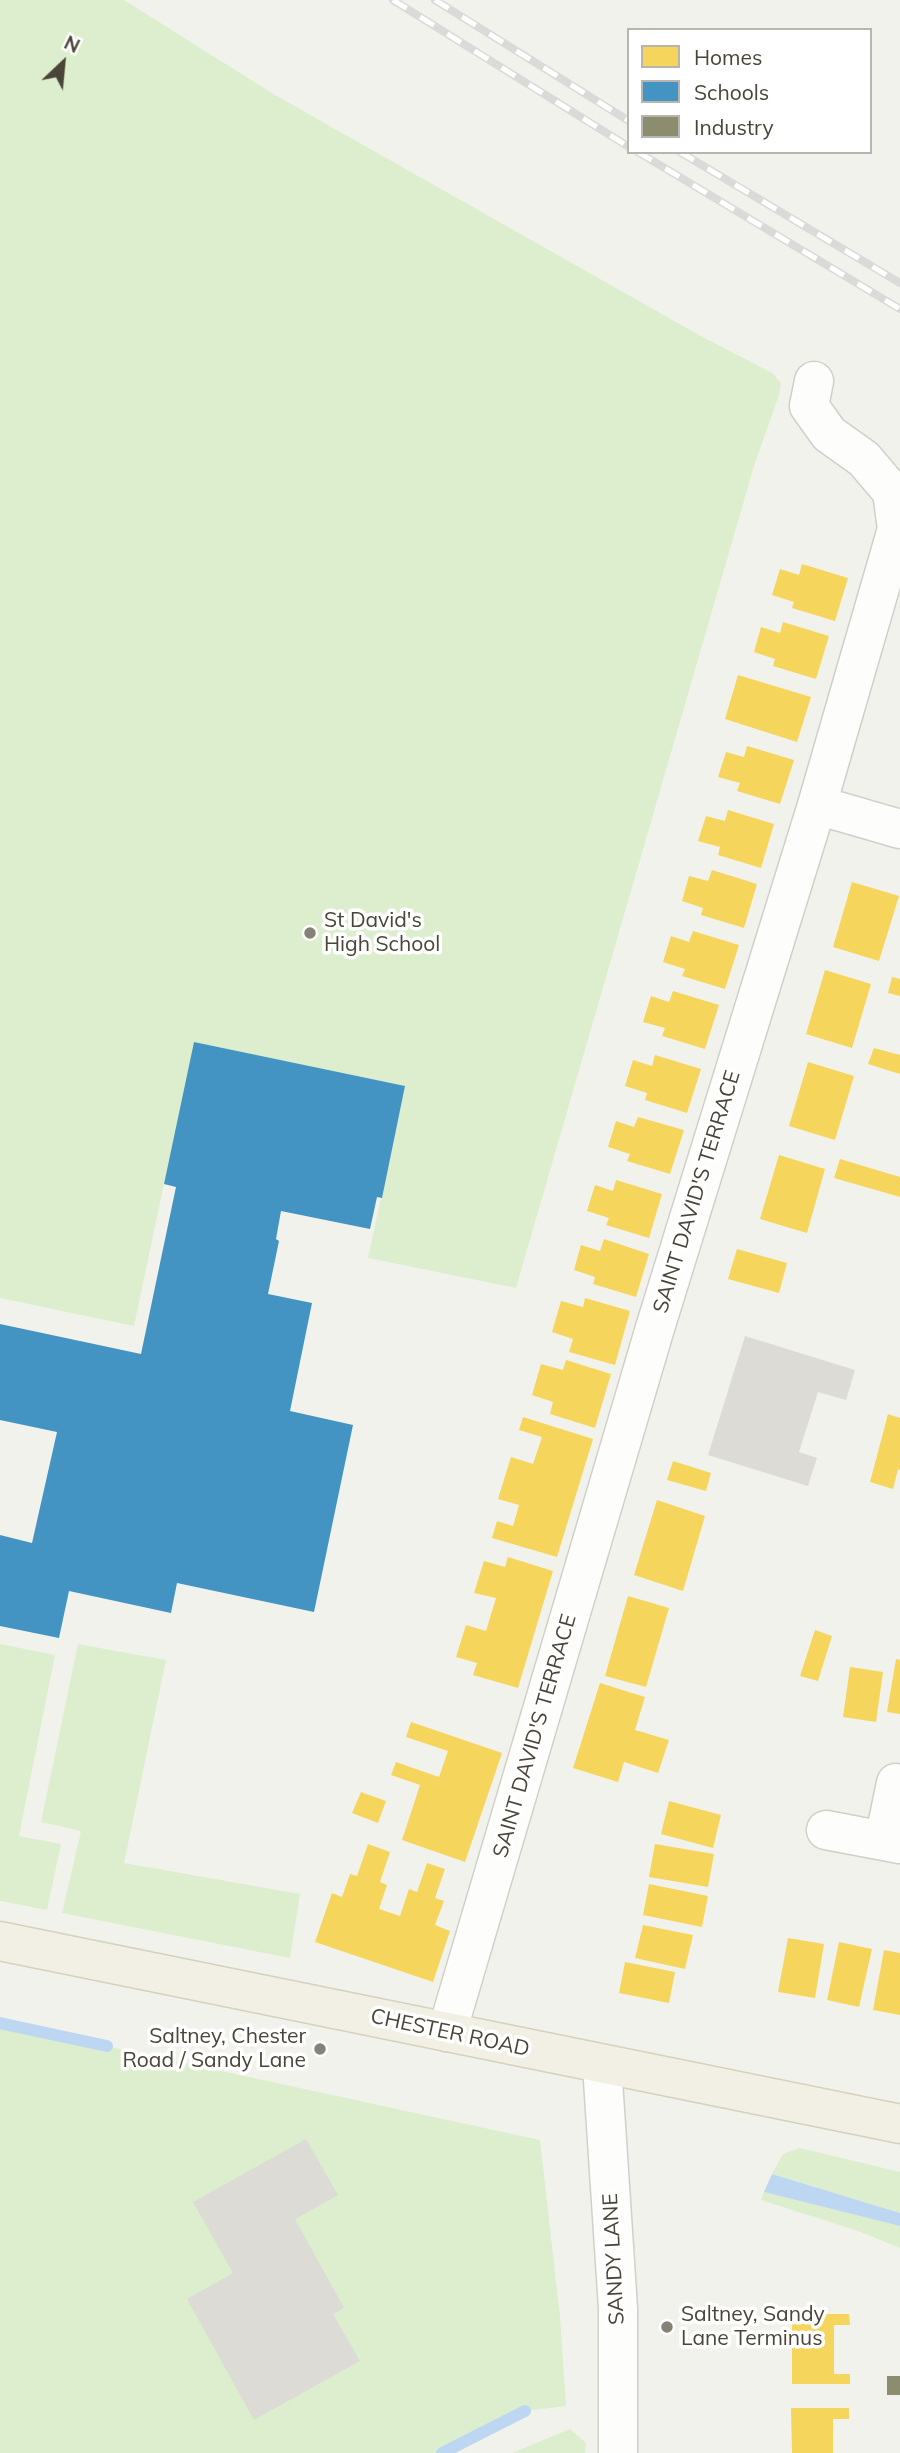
<!DOCTYPE html>
<style>
body{margin:0}
#map{position:relative;width:900px;height:2453px;overflow:hidden;background:#f2f2ed;font-family:Mulish,sans-serif}
canvas{display:block}
.legend{position:absolute;left:627px;top:28px;width:245px;height:126px;box-sizing:border-box;background:#fff;border:2px solid #b7b5af;margin:0;padding:9px 12px;list-style:none;font-size:21px;color:#4a4538}
.legend li{display:flex;align-items:center;gap:14px;height:35px}
.legend b{width:35px;border:2px solid #b7b5af}
.north{position:absolute;left:28px;top:28px;width:70px;height:70px;-webkit-text-stroke:5px #fff;paint-order:stroke;rotate:26deg;font-size:19px;font-weight:700;line-height:28px;text-align:center;color:#4a4538}
.north::after{content:'';display:block;margin:auto;width:24px;height:32px;background:#4a4538;clip-path:polygon(50% 0,100% 100%,50% 72%,0 100%)}
</style>
<div id="map">
<canvas width="900" height="2453"></canvas>
<ul class="legend">
<li><b style="height:19px;background:#f6d55c"></b>Homes</li>
<li><b style="height:19px;background:#4393c3"></b>Schools</li>
<li><b style="height:19px;background:#8c8c6e"></b>Industry</li>
</ul>
<div class="north">N</div>
</div>
<script>
const ctx = document.querySelector('canvas').getContext('2d');
ctx.lineJoin = 'round';
function fillPath(path, color) {
  ctx.fillStyle = color;
  ctx.fill(path, 'evenodd');
}
function trace(path, color, width, dash) {
  ctx.strokeStyle = color;
  ctx.lineWidth = width;
  ctx.lineCap = dash ? 'butt' : 'round';
  ctx.setLineDash(dash || []);
  ctx.stroke(path);
}
function label(font, color, halo, rows, align = 'center') {
  ctx.font = font + ' Mulish,sans-serif';
  ctx.lineWidth = 7;
  ctx.setLineDash([]);
  ctx.textBaseline = 'middle';
  ctx.strokeStyle = halo;
  ctx.fillStyle = color;
  for (const [text, x, y, turn = 0] of rows) {
    ctx.save();
    ctx.translate(x, y);
    ctx.rotate((+turn || 0) * Math.PI / 180);
    ctx.textAlign = isNaN(turn) ? turn : align;
    if (halo) ctx.strokeText(text, 0, 0);
    ctx.fillText(text, 0, 0);
    ctx.restore();
  }
}
const green = new Path2D(`
 M0 0H124L275 95 699 335 772 373 781 383 779 395 754 466 516 1288 368 1258 405 1086 194 1042 134 1326 0 1298Z
 M0 1644 55 1655 19 1836 61 1844 47 1910 0 1901Z
 M78 1644 166 1660 124 1863 300 1894 290 1958 62 1913 81 1831 41 1822Z
 M0 2023 540 2140 560 2316 566 2406 525 2411 442 2453H0Z
 M800 2148 900 2172V2213L772 2174 783 2154Z
 M764 2192 900 2226V2248L858 2231 761 2200Z
 M570 2429 586 2443 585 2453H512Z`);
const water = new Path2D(`
 M772 2174 900 2213V2226L764 2192Z`);
const homes = new Path2D(`
 M802 564 848 578 835 621 792 608 794 602 772 595 780 569 799 575Z
 M783 622 829 636 816 679 773 666 775 659 754 652 761 627 780 633Z
 M738 675 811 697 797 742 725 719Z
 M747 746 794 760 780 804 737 791 740 783 718 777 726 752 744 757Z
 M728 810 774 824 761 868 718 855 720 847 698 841 706 816 725 821Z
 M712 870 757 884 744 928 701 915 703 908 682 901 689 876 708 881Z
 M852 882 899 896 879 961 833 947Z
 M693 931 739 945 725 989 682 976 685 969 663 962 671 936 689 942Z
 M825 970 871 984 852 1048 806 1034Z
 M892 977 900 979V996L888 993Z
 M673 991 719 1005 705 1049 662 1036 665 1028 643 1022 651 996 669 1002Z
 M874 1048 900 1055V1074L868 1064Z
 M655 1055 701 1069 687 1113 645 1100 647 1093 625 1086 633 1060 652 1066Z
 M808 1062 854 1076 835 1140 789 1126Z
 M638 1117 684 1130 670 1174 627 1161 630 1154 608 1147 616 1121 634 1127Z
 M779 1155 825 1169 807 1233 760 1219Z
 M840 1159 900 1177V1197L834 1178Z
 M616 1180 662 1194 649 1238 606 1225 609 1218 587 1211 595 1185 613 1191Z
 M604 1239 649 1254 636 1297 593 1284 595 1277 574 1270 581 1245 600 1251Z
 M737 1249 787 1263 779 1293 728 1279Z
 M585 1298 630 1311 615 1365 569 1352 573 1339 552 1332 561 1301 583 1307Z
 M566 1360 611 1374 595 1428 550 1414 553 1402 532 1395 541 1364 563 1370Z
 M888 1414 900 1418V1470L898 1469 893 1489 870 1482Z
 M523 1417 593 1439 557 1557 492 1538 497 1521 513 1526 519 1505 498 1499 511 1457 533 1464 542 1437 519 1430Z
 M673 1461 711 1473 706 1491 667 1480Z
 M657 1500 705 1516 683 1591 634 1575Z
 M508 1557 553 1571 518 1688 473 1675 477 1663 456 1657 466 1625 486 1631 496 1598 474 1593 484 1561 505 1567Z
 M628 1596 669 1608 646 1687 605 1676Z
 M815 1630 832 1636 818 1681 800 1676Z
 M896 1659 900 1660V1714L887 1712Z
 M850 1667 883 1672 876 1722 843 1717Z
 M600 1683 645 1697 635 1730 669 1740 658 1773 624 1762 618 1782 573 1768Z
 M411 1722 502 1753 465 1862 402 1840 420 1785 391 1775 396 1762 439 1777 448 1751 406 1737Z
 M361 1792 386 1801 378 1823 352 1813Z
 M669 1801 721 1815 713 1848 661 1834Z
 M368 1844 390 1852 380 1882 387 1885 379 1909 400 1916 409 1889 417 1892 427 1863 445 1869 435 1898 444 1901 435 1925 450 1931 433 1982 315 1942 332 1893 342 1897 350 1874 357 1876Z
 M655 1844 714 1854 708 1887 649 1877Z
 M649 1884 708 1896 702 1927 643 1915Z
 M643 1925 693 1935 685 1969 635 1958Z
 M788 1938 824 1944 815 1998 778 1992Z
 M839 1942 872 1949 859 2007 827 2000Z
 M884 1950 900 1953V2015L873 2010Z
 M625 1962 675 1972 669 2003 619 1993Z
 M792 2314H849L850 2325H834V2374H850V2384H792Z
 M791 2408H849V2419H833V2453H792Z`);
const schools = new Path2D(`
 M194 1042 405 1086 382 1198 377 1197 370 1229 281 1211 276 1239 279 1241 268 1294 312 1303 290 1411 353 1425 314 1612 177 1583 171 1613 69 1591 59 1638 0 1626V1535L32 1543 57 1432 0 1420V1324L141 1354 176 1187 164 1184Z`);
const industry = new Path2D(`
 M887 2376H900V2395H887Z`);
const stream = new Path2D(`
 M0 2023 107 2046
 M442 2453 525 2411`);
const building = new Path2D(`
 M745 1336 855 1370 846 1400 818 1392 799 1452 817 1458 808 1486 708 1455Z
 M306 2139 338 2195 295 2219 344 2308 333 2314 360 2361 254 2420 187 2299 233 2273 193 2202Z`);
const minor = new Path2D(`
 M817 805 900 829
 M826 1830 900 1844
 M884 1841 896 1783
 M447 2032 655 1328 817 805 897 529 892 492 864 459 829 434 809 406 814 381
 M602 2065 618 2308V2453`);
const major = new Path2D(`
 M0 1941 900 2124`);
const rail = new Path2D(`
 M393 0 629 147
 M435 0 629 121
 M638 152 900 309
 M680 152 900 283`);
const markers = [
 [310,933,7,"#858277"],
 [320,2049,7,"#858277"],
 [667,2327,7,"#858277"]
];
const poiNames = [
 ["St David's",324,921],
 ["High School",324,945],
 ["Saltney, Chester",306,2037,"right"],
 ["Road / Sandy Lane",306,2061,"right"],
 ["Saltney, Sandy",681,2315],
 ["Lane Terminus",681,2339]
];
const streetNames = [
 ["SAINT DAVID'S TERRACE",697,1192,-73],
 ["SAINT DAVID'S TERRACE",535,1736,-74],
 ["CHESTER ROAD",450,2033,12],
 ["SANDY LANE",614,2259,-93]
];
fillPath(green, '#dceecd');
fillPath(water, '#bdd6f1');
fillPath(homes, '#f6d55c');
fillPath(schools, '#4393c3');
fillPath(industry, '#8c8c6e');
trace(stream, '#bdd6f1', 12);
fillPath(building, '#dcdbd5');
trace(minor, '#d0d0ca', 41);
trace(major, '#d5d1ba', 41);
trace(minor, '#fdfdfc', 38);
trace(major, '#f2f0e5', 38);
trace(rail, '#dadad9', 8);
trace(rail, '#fff', 5, [16]);
for (const [x, y, r, color] of markers) {
  const dot = new Path2D();
  dot.arc(x, y, r, 0, 2 * Math.PI);
  ctx.fillStyle = color;
  ctx.fill(dot);
  trace(dot, '#fff', 2.5);
}
label('21px', '#4a4538', '#fff', poiNames, 'left');
label('21px', '#4a4538', '#fff', streetNames);
</script>
